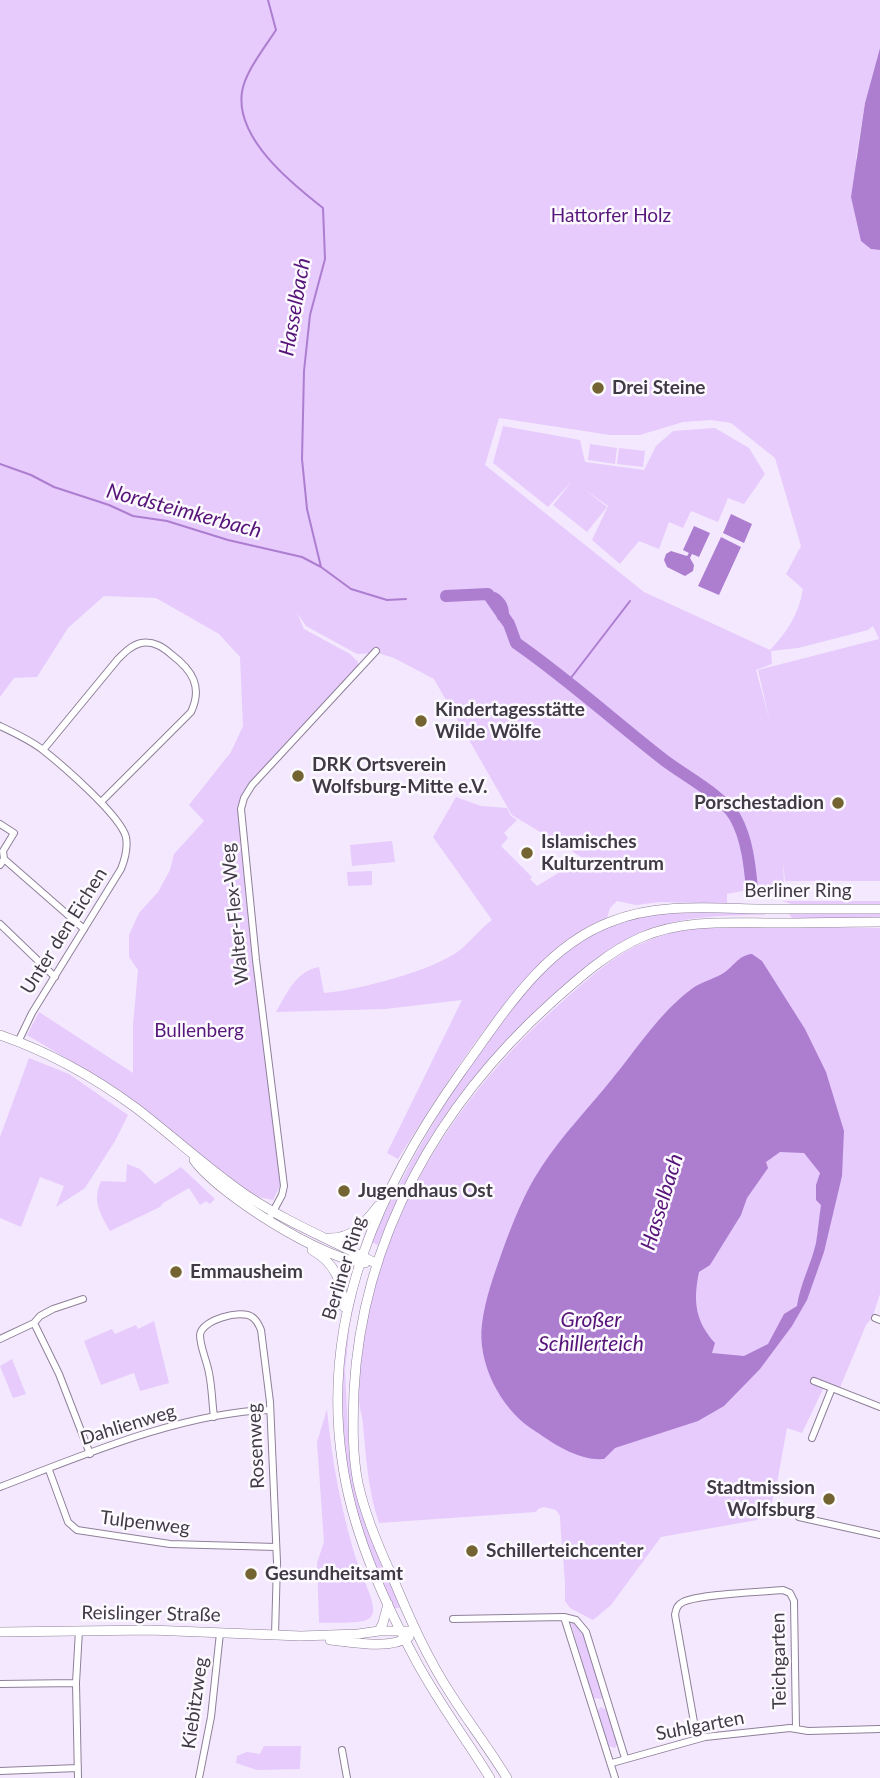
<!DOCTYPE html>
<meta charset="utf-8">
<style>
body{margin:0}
canvas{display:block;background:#f4e8fe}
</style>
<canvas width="880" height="1778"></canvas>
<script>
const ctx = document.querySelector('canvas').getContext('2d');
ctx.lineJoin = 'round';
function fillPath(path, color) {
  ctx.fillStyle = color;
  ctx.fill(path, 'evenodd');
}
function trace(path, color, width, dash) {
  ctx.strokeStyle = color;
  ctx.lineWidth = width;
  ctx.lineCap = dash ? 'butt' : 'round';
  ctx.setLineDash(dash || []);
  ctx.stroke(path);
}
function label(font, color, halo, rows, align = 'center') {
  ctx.font = font + ' Lato,sans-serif';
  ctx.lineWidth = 5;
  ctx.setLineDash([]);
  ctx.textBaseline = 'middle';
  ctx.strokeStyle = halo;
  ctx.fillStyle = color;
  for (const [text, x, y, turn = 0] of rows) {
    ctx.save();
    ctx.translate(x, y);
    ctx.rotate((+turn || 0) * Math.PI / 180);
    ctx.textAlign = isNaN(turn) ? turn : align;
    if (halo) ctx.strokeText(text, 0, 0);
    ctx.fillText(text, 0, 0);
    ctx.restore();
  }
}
const green = new Path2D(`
 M0 0H880V48L865 103 856 158 871 249 880 250V881H785L783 862 784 887H762L727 894V904L660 902 636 905 617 901 610 908 607 918C514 969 454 1072 398 1159L387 1153 462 1000 385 1009 276 1012C287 993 296 971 319 967L324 993C358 990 433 971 460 950 471 941 480 929 492 920L433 837 456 797 481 806 507 808 511 816 517 820 504 833 508 838 501 846 532 877 530 879 537 886 583 858 512 815 434 679 394 658 378 653 357 654 306 626 297 613 304 629 350 654 358 662V669L249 783 241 796 238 809 280 1156V1186L273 1200 254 1196 148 1113 101 1079 27 1035 39 1012 133 1073V1025L138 970 129 957V935L139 913 158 892 170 870 174 854 204 821 189 805 231 752 243 726 240 657 219 634 156 598 104 596 68 628 37 677 14 678 0 697ZM499 418 610 435H640L683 422 711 420 731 423 775 458 801 546 786 574 803 589C799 614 787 632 770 650L644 592 485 465ZM873 626 879 639 758 670 770 722 756 670 772 664 771 651 798 648 868 630Z
 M503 426 580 440 585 462 644 470 656 446 673 431 715 428 749 448 765 474 744 504 728 498 718 522 691 511 683 528 669 522 659 549 639 541 620 564 592 540 608 506 584 489 607 507 587 532 553 505 573 480 548 507 493 463Z
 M590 444 617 448 615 464 588 460Z
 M619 448 645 451 643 467 617 464Z
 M392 841 395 862 352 866 350 845Z
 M372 871V885L348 886 347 872Z
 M782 901H880V905L792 904Z
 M764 912 765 915C724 915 678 916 639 933 617 943 598 961 579 976 521 1021 468 1077 429 1140 408 1173 394 1210 378 1245L371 1242C405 1169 443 1101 491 1036 525 990 561 944 617 924 663 907 716 912 764 912Z
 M788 913H880V918H792Z
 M717 927 880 928V1294L872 1318 866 1325 839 1390 825 1385 802 1433 787 1428 777 1483 770 1509 757 1520 661 1537 611 1605 593 1620 570 1608 565 1601C566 1573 561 1545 560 1516L556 1510 544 1507 538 1509 536 1512 379 1523C368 1490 366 1458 363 1424 362 1415 359 1406 359 1398 357 1374 359 1347 364 1324 392 1196 466 1086 564 1000 588 979 615 954 645 942 668 932 692 928 717 927Z
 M29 1058 69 1074 128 1115 115 1141 85 1188 56 1207 64 1186 40 1177 21 1227 0 1218V1137Z
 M127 1164 140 1169 155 1184 181 1167 215 1199 210 1204 206 1201 200 1205 189 1188 163 1203 160 1207 110 1231C100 1213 92 1201 101 1181L126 1182Z
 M359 1281 350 1324 345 1370 349 1455 364 1517 400 1608H394C379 1574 363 1539 354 1503 335 1427 340 1355 359 1281Z
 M154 1321 169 1383 140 1391 134 1373 101 1385 84 1341 112 1329 115 1334 136 1325 138 1329Z
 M12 1359 26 1394 13 1398 0 1366Z
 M327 1409C332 1463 342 1516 359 1568 363 1580 379 1608 371 1617 365 1625 331 1622 319 1623L317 1563 324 1542 317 1442Z
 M570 1620C589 1630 597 1675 603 1696L601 1699 593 1698Z
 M601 1707 607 1710 618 1743 615 1748 609 1746 597 1711Z
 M264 1746H301L300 1769 257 1770 236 1763 237 1756 247 1752 260 1754Z`);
const water = new Path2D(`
 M880 48V250L871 249 861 241 851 197 865 103Z
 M731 514 752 524 744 543 723 533Z
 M694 526 710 533 699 557 692 554 690 558 694 565 693 571 685 576 667 567 664 560 666 554 671 551 687 556 689 553 683 550Z
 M721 537 741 547 719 595 698 586Z
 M495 592C509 599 510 611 509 624L498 620 488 594Z
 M752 954 762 961 805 1029 826 1072 844 1131 842 1176 824 1252 807 1300 792 1326 760 1369 724 1406 698 1421 615 1448 604 1459C577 1461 553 1443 532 1429 500 1408 477 1362 482 1324 485 1299 494 1275 502 1252 513 1222 524 1193 542 1166 563 1134 589 1108 612 1079 636 1050 658 1015 689 991 698 983 711 980 722 974 733 968 738 955 752 954ZM780 1152 804 1153 820 1173 816 1185V1200L821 1205C819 1218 818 1231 816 1243 811 1265 800 1284 797 1306L784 1314 768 1344 744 1356 712 1353 715 1343C695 1321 693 1301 699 1272L710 1265 741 1215 747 1198 768 1168 766 1162Z`);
const stream = new Path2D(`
 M268 0 276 30C265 47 245 72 242 92 235 138 291 183 323 208L325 259 310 315 304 371 302 459 307 509 321 567
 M0 464 31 475 54 487 109 505 133 516 167 521 228 540 302 557 321 567 351 589 387 600 406 599
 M567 683 630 601`);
const river = new Path2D(`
 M446 596 488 594 509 624 516 643C568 679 615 722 664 760 685 776 722 795 735 817 747 838 750 866 752 890`);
const street = new Path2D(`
 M0 726C15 733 30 740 43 750 62 765 120 815 126 837 128 848 125 859 121 869L32 1013 18 1042
 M43 750 118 659C125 652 132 645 141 643 154 641 163 647 172 655 192 670 203 687 191 712L101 802
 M0 824 14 833 3 851 4 859 0 865
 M4 859 84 929
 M0 924 55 977
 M269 1219 282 1195 284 1186 256 960 241 809 244 798 252 785 376 651
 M875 1318 880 1320
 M34 1323 59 1374 90 1454
 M0 1339 34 1323 40 1316 53 1309 83 1299
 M814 1381 880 1407
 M214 1417C212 1402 212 1387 209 1373 207 1361 200 1347 200 1335 201 1320 241 1309 252 1317 257 1320 259 1325 261 1330L270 1402 277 1562 275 1635
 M812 1438 832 1388
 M49 1470 68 1522 77 1530 170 1544 276 1547
 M0 1487C81 1456 183 1412 270 1410
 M799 1517 880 1535
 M564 1617 615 1778
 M453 1619 564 1617 576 1620 586 1632 625 1758
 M0 1684 76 1683
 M697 1739 675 1615C676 1609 677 1605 683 1602 699 1594 762 1592 783 1590L790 1593 794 1601 796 1728
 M342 1750 347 1778
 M612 1763 705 1737 790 1728 808 1731 880 1729
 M0 1771 78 1768
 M78 1778 76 1683 79 1630
 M199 1778 211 1717 220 1633`);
const secondary = new Path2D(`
 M0 1035C49 1052 94 1077 136 1108 174 1137 209 1170 249 1197 290 1224 334 1241 377 1264
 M194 1160C218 1194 323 1260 365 1263
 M328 1238C352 1239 364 1224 378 1206
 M312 1250C335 1263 342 1281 344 1307
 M379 1631 383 1623 388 1604
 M0 1632 150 1630 301 1636 358 1634 379 1631H415
 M330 1640C352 1642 389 1650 409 1637
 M490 1778C465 1737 435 1698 413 1655 381 1595 351 1528 342 1460 321 1315 379 1187 461 1072 502 1016 542 948 610 922 657 903 711 908 760 909 800 909 840 909 880 909
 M507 1778C490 1750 470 1724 452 1696 427 1658 409 1617 392 1576 378 1546 365 1515 358 1483 352 1453 353 1422 354 1391 362 1237 439 1104 552 1002 579 978 609 951 642 937 684 919 731 923 775 923 810 923 845 922 880 922`);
const markers = [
 [598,388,7,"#736431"],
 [421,721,7,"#736431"],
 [298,776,7,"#736431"],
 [838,803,7,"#736431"],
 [527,853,7,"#736431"],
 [344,1191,7,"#736431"],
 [176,1272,7,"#736431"],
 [829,1499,7,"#736431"],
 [472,1551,7,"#736431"],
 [251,1574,7,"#736431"]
];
const parkNames = [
 ["Hattorfer Holz",611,216],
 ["Bullenberg",199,1031]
];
const poiNames = [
 ["Drei Steine",612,388],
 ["Kindertagesstätte",435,710],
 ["Wilde Wölfe",435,732],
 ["DRK Ortsverein",312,765],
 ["Wolfsburg-Mitte e.V.",312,787],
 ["Porschestadion",824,803,"right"],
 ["Islamisches",541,842],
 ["Kulturzentrum",541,864],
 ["Jugendhaus Ost",358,1191],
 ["Emmausheim",190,1272],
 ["Stadtmission",815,1488,"right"],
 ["Wolfsburg",815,1510,"right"],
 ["Schillerteichcenter",486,1551],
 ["Gesundheitsamt",265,1574]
];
const streetNames = [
 ["Berliner Ring",798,891],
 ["Walter-Flex-Weg",235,914,-96],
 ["Unter den Eichen",64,931,-58],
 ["Berliner Ring",344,1268,-73],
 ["Dahlienweg",128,1425,-17],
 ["Rosenweg",256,1446,-93],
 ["Tulpenweg",145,1523,7],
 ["Reislinger Straße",151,1614,1],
 ["Teichgarten",779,1661,-91],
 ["Kiebitzweg",195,1703,-82],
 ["Suhlgarten",700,1726,-11]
];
const waterNames = [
 ["Hasselbach",295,307,-80],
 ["Nordsteimkerbach",184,511,15],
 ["Hasselbach",662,1202,-73],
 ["Großer",591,1320],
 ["Schillerteich",591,1344]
];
fillPath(green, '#e6cbfc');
fillPath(water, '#ad7dd0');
trace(stream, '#ad7dd0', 2);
trace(river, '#ad7dd0', 12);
trace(street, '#8e8099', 8);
trace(secondary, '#8e8099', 10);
trace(street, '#fff', 6);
trace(secondary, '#fff', 9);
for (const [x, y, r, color] of markers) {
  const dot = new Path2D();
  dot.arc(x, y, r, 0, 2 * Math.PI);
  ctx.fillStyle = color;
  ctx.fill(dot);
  trace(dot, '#fcf9ff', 2.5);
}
label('19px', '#58177b', '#fcf9ff', parkNames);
label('bold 19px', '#403a45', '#fcf9ff', poiNames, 'left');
label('19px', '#403a45', '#fcf9ff', streetNames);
label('italic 21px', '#561478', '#fcf9ff', waterNames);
</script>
